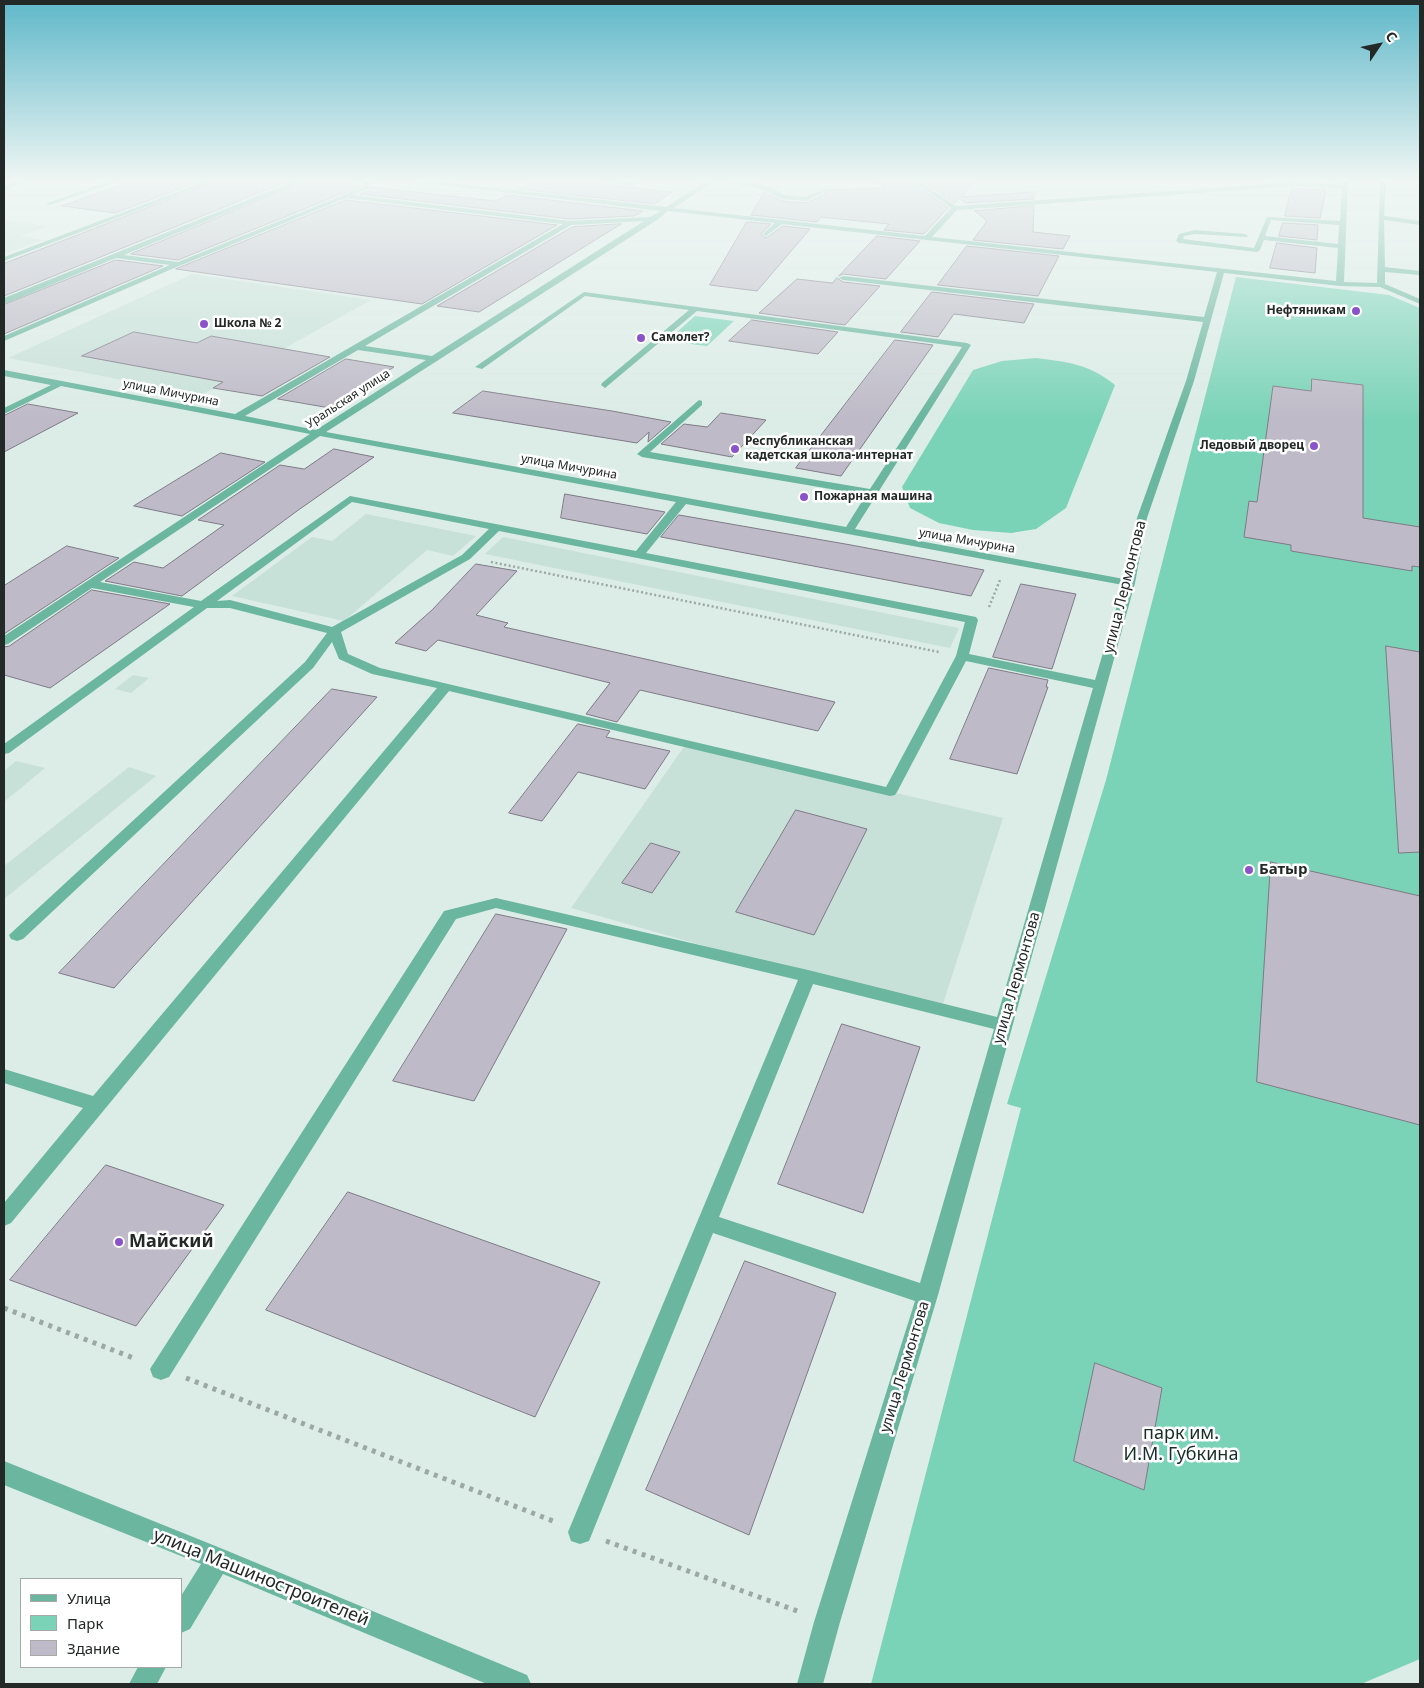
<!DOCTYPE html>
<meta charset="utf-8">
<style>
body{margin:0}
#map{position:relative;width:1424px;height:1688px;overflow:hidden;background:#dcece6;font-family:"Noto Sans",sans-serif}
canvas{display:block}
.frame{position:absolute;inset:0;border:5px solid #232927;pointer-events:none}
.legend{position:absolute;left:20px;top:1578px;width:162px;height:90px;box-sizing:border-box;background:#fff;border:1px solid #a7a9a9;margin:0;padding:6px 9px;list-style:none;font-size:15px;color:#232927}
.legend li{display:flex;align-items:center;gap:10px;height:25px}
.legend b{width:25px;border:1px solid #a7a9a9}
.north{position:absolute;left:1354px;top:20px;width:50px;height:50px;-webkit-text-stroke:4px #fff;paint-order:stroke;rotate:56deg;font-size:14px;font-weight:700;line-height:20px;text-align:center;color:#232927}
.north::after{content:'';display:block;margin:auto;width:18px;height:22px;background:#232927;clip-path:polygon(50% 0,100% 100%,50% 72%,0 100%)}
</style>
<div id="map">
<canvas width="1424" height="1688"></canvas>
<div class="frame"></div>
<ul class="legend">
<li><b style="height:6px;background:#6ab69e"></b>Улица</li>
<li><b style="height:14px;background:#7bd3b7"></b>Парк</li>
<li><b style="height:14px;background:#bebac7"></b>Здание</li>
</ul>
<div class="north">С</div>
</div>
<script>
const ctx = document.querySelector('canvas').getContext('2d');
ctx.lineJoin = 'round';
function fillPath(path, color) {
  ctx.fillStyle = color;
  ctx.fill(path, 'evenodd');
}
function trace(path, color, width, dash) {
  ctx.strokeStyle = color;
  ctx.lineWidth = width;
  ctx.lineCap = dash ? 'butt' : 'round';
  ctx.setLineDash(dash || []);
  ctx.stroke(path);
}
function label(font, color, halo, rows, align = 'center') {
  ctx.font = font + ' "Noto Sans",sans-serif';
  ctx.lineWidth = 5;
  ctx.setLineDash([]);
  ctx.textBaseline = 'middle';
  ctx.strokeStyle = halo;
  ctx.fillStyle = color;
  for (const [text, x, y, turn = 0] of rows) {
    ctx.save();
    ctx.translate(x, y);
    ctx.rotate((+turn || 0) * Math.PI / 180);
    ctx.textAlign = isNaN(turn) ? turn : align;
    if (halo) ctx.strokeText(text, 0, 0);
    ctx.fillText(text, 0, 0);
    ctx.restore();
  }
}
const built = new Path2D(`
 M4 220 49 226 21 236 43 240 4 254Z
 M192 274 371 300 201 395 8 358Z
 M366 514 476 536 453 556 427 550 344 621 232 596 312 537 332 541Z
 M503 537 959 628 950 648 485 554Z
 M133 675 149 678 131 693 115 689Z
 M686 744 1003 818 940 1013 571 908Z
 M16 761 45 768 4 802V771Z
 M129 767 156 776 4 899V866Z`);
const green = new Path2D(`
 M1236 277 1389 295 1420 308V1659L1361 1684H871L1021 1108 1007 1104 1106 780Z
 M695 316 734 321 707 346 667 341Z
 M1036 358C1068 362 1089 364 1115 385L1066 508 1036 529 1011 533 973 530 939 523 910 508 902 487 973 370 1002 361Z`);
const building = new Path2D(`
 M130 182H197L115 213 62 206Z
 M214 182H286L4 296V264Z
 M303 182H329L361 186 178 260 131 254Z
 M532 182H582L672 192 654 204 519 189Z
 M878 182H912L948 208 924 234 884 230 889 224 821 217 817 222 751 215 764 192 782 201 806 203 824 195 825 192 822 190 884 188Z
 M925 182H974L961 197 1034 192V199L966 203 959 198 955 203Z
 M371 187 495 201 508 195 643 211 634 216 570 219 360 194 369 191Z
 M1292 188 1326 190 1320 218 1285 216Z
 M346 200 557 225 422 304 176 269Z
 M1034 206 1033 232 1070 236 1063 249 973 240 987 221 975 211Z
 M747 222 771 224 761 234 766 238 783 226 810 229 757 291 710 285Z
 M1283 223 1318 225 1317 240 1279 236Z
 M621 224 479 312 437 306 572 227Z
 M877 236 920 241 886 279 843 274 839 276Z
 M1277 243 1317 248 1315 273 1270 268Z
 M967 246 1059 256 1038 296 938 285Z
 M116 260 163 266 4 334V305Z
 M837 278 843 282 880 286 845 325 759 313 797 279 832 283Z
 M932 292 1034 304 1024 323 954 314 938 337 901 332Z
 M752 320 838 332 818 354 729 341Z
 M134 332 197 343 211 336 330 357 262 396 213 388 223 382 82 356Z
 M895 340 933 345 841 476 796 468Z
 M346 359 394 367 330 408 278 399Z
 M1312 379 1363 385V518L1420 527V567L1412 566V571L1291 551V545L1244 537 1249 501 1257 502 1273 386 1311 391Z
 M483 391 612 411 671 422 648 442 649 432 637 443 453 413Z
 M28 404 78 413 4 452V416Z
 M721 413 766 420 732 457 661 444 684 424 707 427Z
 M334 449 374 457 297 511 182 596 105 581 134 562 163 568 224 525 198 520 280 465 304 469Z
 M221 453 265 462 182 516 134 506Z
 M565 494 665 512 647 534 561 518Z
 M679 515 851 545 984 570 971 596 661 537Z
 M67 546 119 558 4 634V586Z
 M476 564 517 571 476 615 508 623 504 627 835 702 818 731 640 690 617 722 586 714 610 683 438 640 426 651 395 643 432 610Z
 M1021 584 1076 594 1052 669 993 657Z
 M92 590 170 604 50 688 4 675V647L9 646Z
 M1386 646 1420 652V852L1399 853Z
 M989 668 1048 680 1046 687H1048L1017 774 950 759Z
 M332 689 377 697 114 988 59 973Z
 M578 724 610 731 606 737 670 751 645 789 578 772 542 821 509 813Z
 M796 810 867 829 814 935 736 912Z
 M651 843 680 852 652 893 622 883Z
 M1271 862 1420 896V1125L1257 1082Z
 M496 914 567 929 474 1101 393 1081Z
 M842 1024 920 1047 863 1213 778 1184Z
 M106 1165 224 1205 136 1326 10 1280Z
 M348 1192 600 1282 535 1417 266 1310Z
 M745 1261 836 1293 749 1535 646 1490Z
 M1095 1363 1162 1388 1144 1490 1074 1461Z`);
const pathFar1 = new Path2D(`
 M491 562 939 652
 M989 607 1000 580`);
const path = new Path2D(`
 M4 1308 136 1359
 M186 1378 553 1521
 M606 1541 800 1612`);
const minor = new Path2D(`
 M14 182H24L4 190V186Z
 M106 182H116L50 205 45 204Z
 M203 182H212L4 261V257Z
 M292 182H301L124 255 178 262 346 194 363 187 364 182H370L368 189 352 195 570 221 650 217 661 211 418 182H440L666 207 705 182H713L674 208 925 236 951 208 914 182H921L956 206 1296 182 1342 185V182H1348L1344 282 1377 283 1380 182H1386L1384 216 1420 221V225L1384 220 1385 267 1420 271V275L1385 272V284L1420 299V304L1380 287 1340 286 1224 273 1194 381 1147 518 1135 583 938 1295 840 1622 823 1684H797L814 1622 915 1301 713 1233 589 1541 580 1544 571 1541 568 1532 798 980 496 908 456 919 169 1377 161 1380 153 1377 150 1369 444 911 496 898 808 970 997 1017 1093 688 966 661 897 792 895 795 890 796 449 691 11 1223 4 1226V1203L83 1108 4 1083V1069L93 1096 437 688 372 674 339 659 332 642 313 668 23 939 17 941 11 939 9 935 305 662 327 633 230 608H207L9 753 4 754V744L194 607 92 588 8 644 4 645V636L310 434 61 386 4 414V408L51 385 4 376V370L235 414 563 224 346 198 179 266 4 341V336L170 265 116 258 7 303H4V298ZM1297 186 1342 189 1340 221 1267 217 1254 248 1183 239 1184 236 1195 234 1247 237 1248 236 1245 234 1195 230 1179 234 1176 241 1179 243 1257 252 1260 250 1264 240 1338 248 1336 281 932 237 957 210ZM668 211 775 223 763 234 766 236 782 224 1217 272 1204 317 843 276 839 278 843 280 1203 322 1186 381 1137 518 1124 579 855 529 971 345 967 343 584 292 475 367 482 369 585 296 689 310 602 383 601 385 605 388 697 311 962 347 870 489 650 452 702 405V401L699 400 637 454 642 457 866 495 846 527 326 432 657 220ZM1271 220 1339 225 1338 244 1265 236ZM644 221 432 356 365 346 571 225ZM358 350 426 360 316 430 245 416ZM320 436 676 502 636 551 350 496 201 601 100 582ZM352 502 489 529 462 555 332 627 230 600 217 601ZM686 504 1123 585 1095 680 969 654 978 620 976 617 646 553ZM499 531 965 622 956 656 886 787 380 668 348 654 341 632 470 559ZM813 984 994 1029 920 1283 719 1217Z
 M613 182H640L633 186Z
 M727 182 760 184 778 191 784 195 805 197 820 191 823 193 806 201 782 199 759 188Z
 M4 1461 218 1547 527 1675 531 1684H487L223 1574 190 1629 181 1633V1596L201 1564 4 1485Z
 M138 1667H166L157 1684H129Z`);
const markers = [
 [1356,311,5,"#8a53ca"],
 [204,324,5,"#8a53ca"],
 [641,338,5,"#8a53ca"],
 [1314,446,5,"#8a53ca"],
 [735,449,5,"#8a53ca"],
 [804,497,5,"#8a53ca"],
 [1249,870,5,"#8a53ca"],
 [119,1242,5,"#8a53ca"]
];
const farPoinames = [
 ["Нефтяникам",1346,311,"right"],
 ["Школа № 2",214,324],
 ["Самолет?",651,338],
 ["Республиканская",745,442],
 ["кадетская школа-интернат",745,456],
 ["Ледовый дворец",1304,446,"right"],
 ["Пожарная машина",814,497]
];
const farStreetnames = [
 ["улица Мичурина",171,393,11],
 ["Уральская улица",348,399,-33],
 ["улица Мичурина",569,467,10],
 ["улица Мичурина",967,541,10]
];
const streetNames = [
 ["улица Лермонтова",1125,587,-76],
 ["улица Лермонтова",1017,978,-74],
 ["улица Лермонтова",905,1367,-73]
];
const poiNames = [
 ["Батыр",1259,870]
];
const nearPoinames = [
 ["Майский",129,1242]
];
const nearParknames = [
 ["парк им.",1181,1434],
 ["И.М. Губкина",1181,1455]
];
const nearStreetnames = [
 ["улица Машиностроителей",261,1578,22]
];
fillPath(built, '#c8e1d8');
fillPath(green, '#7bd3b7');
fillPath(building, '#bebac7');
trace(building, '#7e7a86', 1);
trace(pathFar1, '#9ca8a4', 2.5, [2, 2.5]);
trace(path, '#9ca8a4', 5, [4, 5.5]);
fillPath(minor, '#6ab69e');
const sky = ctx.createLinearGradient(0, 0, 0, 419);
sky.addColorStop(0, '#5fb8c9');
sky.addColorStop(0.43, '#eff6f4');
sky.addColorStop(1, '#eff6f400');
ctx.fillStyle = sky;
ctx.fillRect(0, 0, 1424, 419);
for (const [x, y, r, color] of markers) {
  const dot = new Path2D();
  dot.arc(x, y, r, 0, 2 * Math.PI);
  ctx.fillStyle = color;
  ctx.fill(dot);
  trace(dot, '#fff', 2);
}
label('bold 12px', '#232927', '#fff', farPoinames, 'left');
label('12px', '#232927', '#fff', farStreetnames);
label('15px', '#232927', '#fff', streetNames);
label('bold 15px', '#232927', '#fff', poiNames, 'left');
label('bold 18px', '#232927', '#fff', nearPoinames, 'left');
label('18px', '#182f27', '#fff', nearParknames);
label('18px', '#232927', '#fff', nearStreetnames);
</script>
